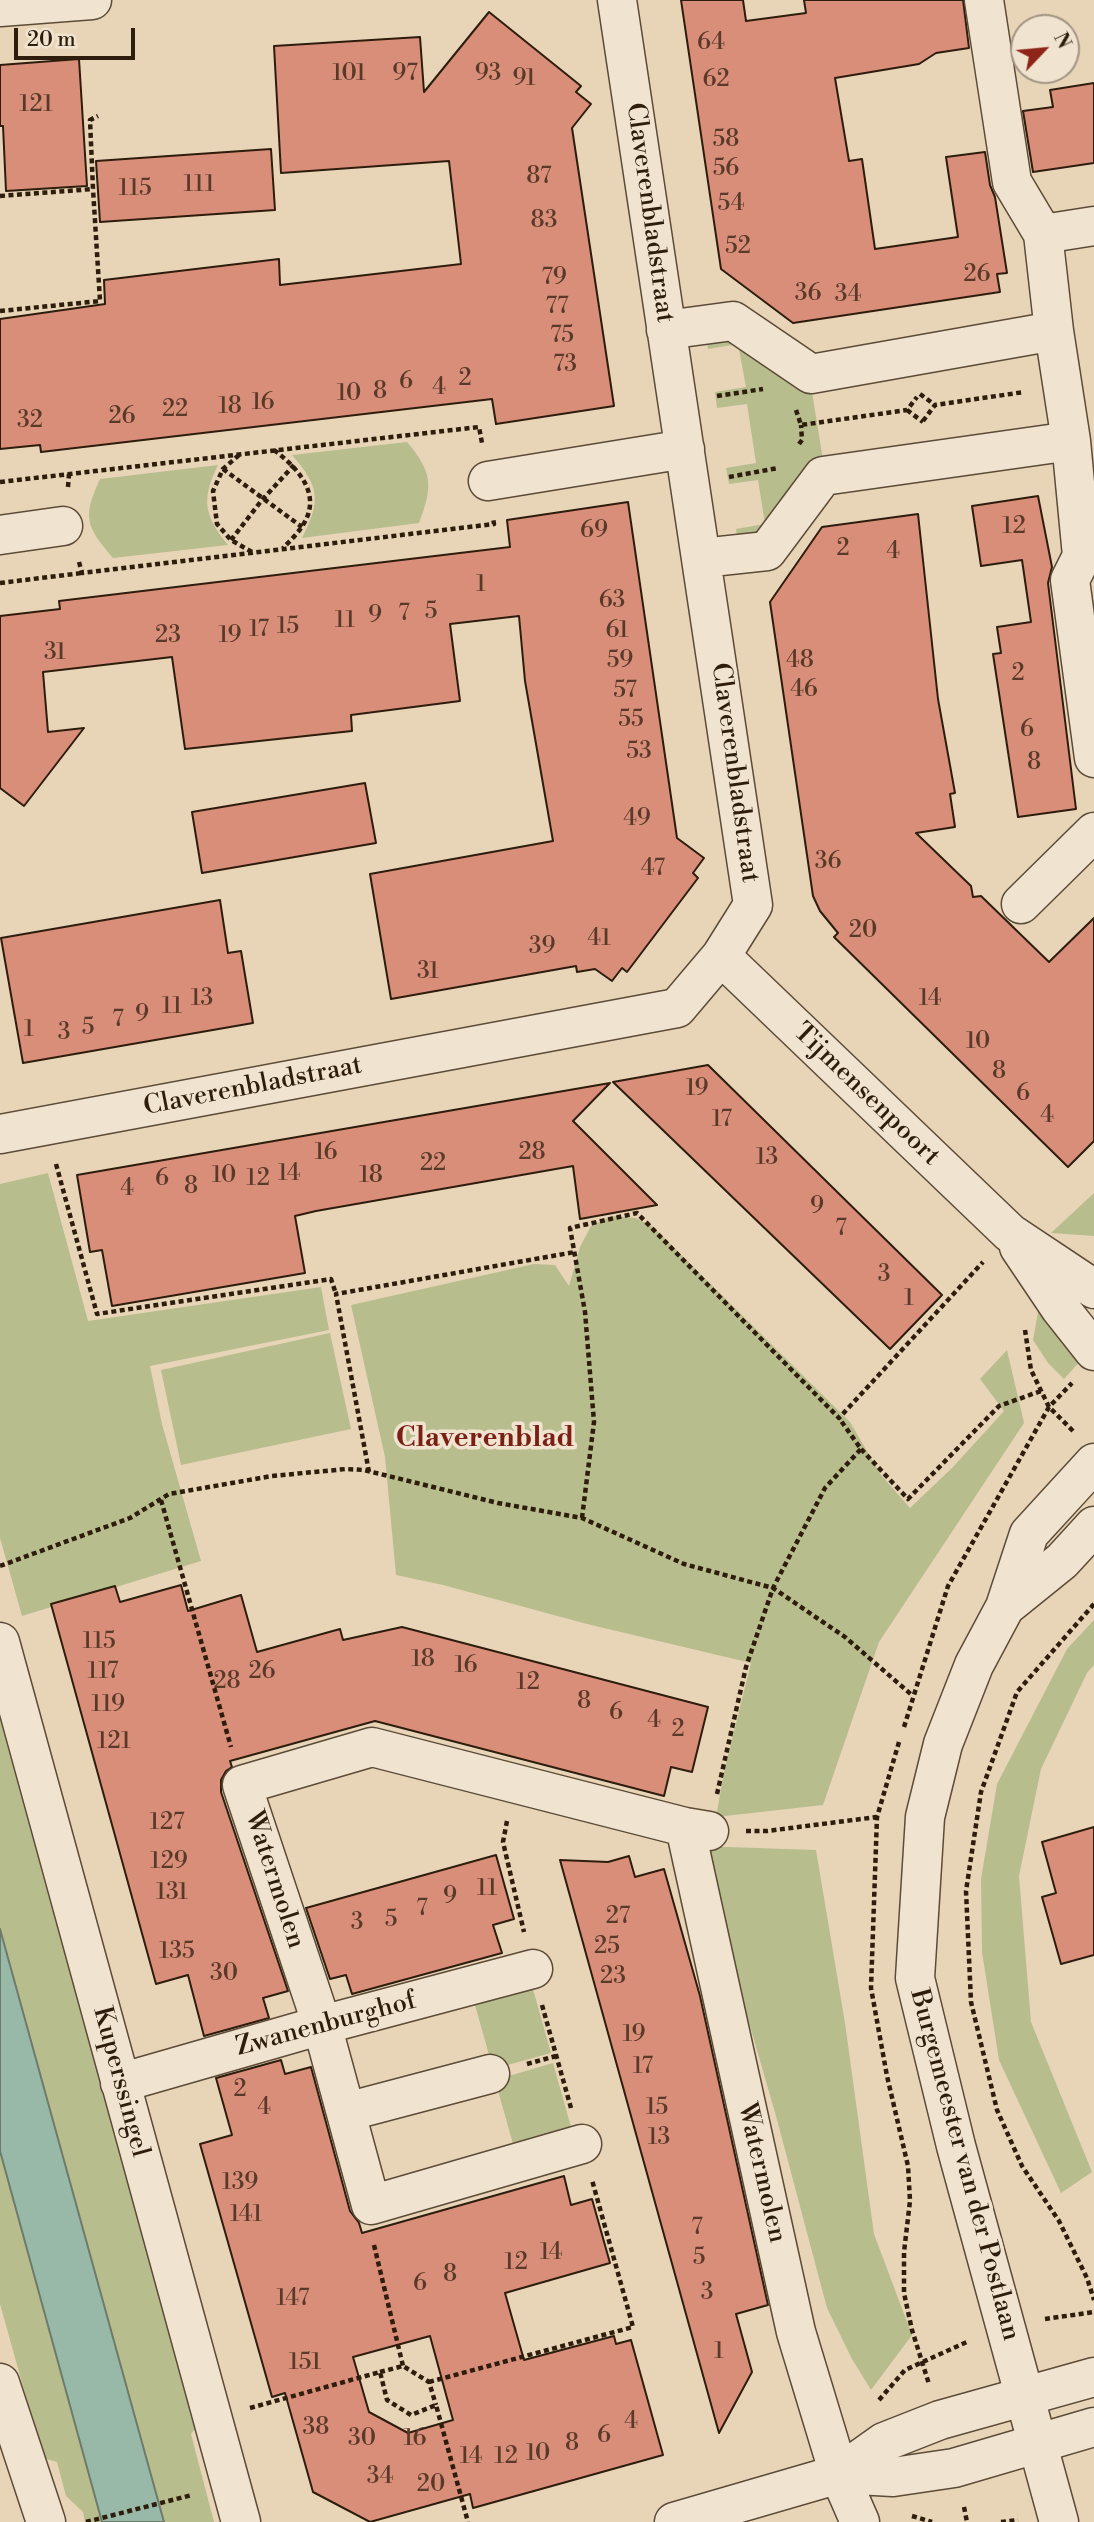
<!DOCTYPE html>
<style>
body{margin:0}
#map{position:relative;width:1094px;height:2522px;overflow:hidden;background:#e8d5b8;font-family:"Libre Bodoni",serif}
canvas{display:block}
.north{position:absolute;left:1010px;top:14px;width:70px;height:70px;box-sizing:border-box;background:#f0e4d1;border:2px solid #a29482;border-radius:50%;rotate:64deg;font-size:19px;font-weight:700;line-height:28px;text-align:center;color:#2e1d0c}
.north::after{content:'';display:block;margin:auto;width:24px;height:32px;background:#8f2418;clip-path:polygon(50% 0,100% 100%,50% 72%,0 100%)}
.scale{position:absolute;left:14px;top:28px;width:121px;height:32px;box-sizing:border-box;border:4px solid #2e1d0c;border-top:0;padding-left:9px;font-size:21px;line-height:24px;white-space:nowrap;color:#2e1d0c;-webkit-text-stroke:5px #f0e4d1;paint-order:stroke}
</style>
<div id="map">
<canvas width="1094" height="2522"></canvas>
<div class="north">N</div>
<div class="scale">20 m</div>
</div>
<script>
const ctx = document.querySelector('canvas').getContext('2d');
ctx.lineJoin = 'round';
function fillPath(path, color) {
  ctx.fillStyle = color;
  ctx.fill(path, 'evenodd');
}
function trace(path, color, width, dash) {
  ctx.strokeStyle = color;
  ctx.lineWidth = width;
  ctx.lineCap = dash ? 'butt' : 'round';
  ctx.setLineDash(dash || []);
  ctx.stroke(path);
}
function label(font, color, halo, rows, align = 'center') {
  ctx.font = font + ' "Libre Bodoni",serif';
  ctx.lineWidth = 7;
  ctx.setLineDash([]);
  ctx.textBaseline = 'middle';
  ctx.strokeStyle = halo;
  ctx.fillStyle = color;
  for (const [text, x, y, turn = 0] of rows) {
    ctx.save();
    ctx.translate(x, y);
    ctx.rotate((+turn || 0) * Math.PI / 180);
    ctx.textAlign = isNaN(turn) ? turn : align;
    if (halo) ctx.strokeText(text, 0, 0);
    ctx.fillText(text, 0, 0);
    ctx.restore();
  }
}
const green = new Path2D(`
 M733 333 811 386 823 460 766 535 738 541 736 529 765 524 758 480 729 484 726 468 756 463 747 404 717 408 715 392 746 387 738 344 708 349 706 336Z
 M407 442C433 473 433 486 419 523L302 538C321 501 320 487 292 455Z
 M218 465C201 500 204 515 228 545L113 558C86 526 82 518 100 479Z
 M48 1173 88 1321 321 1287 329 1330 150 1366 162 1424 201 1561 22 1616 0 1538V1184Z
 M1094 1193V1236L1051 1233Z
 M612 1216 636 1218 653 1227 850 1422 881 1475 910 1508 953 1467 1004 1411 980 1379 1007 1350 1024 1423 879 1642 823 1805 716 1817 724 1772 751 1663 587 1624 443 1585 396 1575 385 1457 351 1305 534 1264 555 1265 569 1286 580 1247 591 1226Z
 M1039 1306 1083 1358 1064 1379 1048 1363 1033 1340Z
 M330 1333 351 1429 181 1465 161 1370Z
 M1094 1620V1665L1087 1673 1041 1769 1019 1876 1031 2022 1092 2172 1061 2193 999 2060 982 1952 981 1879 997 1784 1067 1649Z
 M0 1704 200 2422 191 2434 214 2522H164L0 1929Z
 M698 1846 816 1850 845 2023 874 2234 912 2335 871 2390 852 2359 827 2308 776 2116Z
 M531 1982 551 2053 493 2069 473 1998Z
 M553 2063 573 2134 515 2151 495 2080Z
 M0 2151 102 2522H85L83 2512 66 2496 57 2462 43 2458 0 2304Z`);
const water = new Path2D(`
 M0 1929 164 2522H102L0 2151Z`);
const building = new Path2D(`
 M681 0H743L746 21 806 13 804 0H963L969 48 936 53 919 64 835 78 849 161 862 159 875 249 958 237 946 157 985 152 990 185 995 197 1007 273 997 274 1000 292 793 323 721 269Z
 M489 12 581 86 576 92 591 104 572 128 614 406 496 424 492 399 41 452 40 445 0 449V319L105 304 104 280 279 259 280 285 461 264 449 161 281 173 274 46 420 37 424 92Z
 M79 59 87 186 6 191 3 126H0V65Z
 M1094 83V163L1033 172 1023 111 1053 107 1050 90Z
 M271 149 275 210 100 222 96 161Z
 M1038 496 1052 567 1048 583 1076 809 1018 817 993 654 1001 653 997 627 1031 622 1022 560 981 566 972 506Z
 M628 502 677 838 704 858 693 873 698 878 627 972 622 968 612 981 595 969 577 972 576 966 391 999 370 874 553 841 525 681 519 616 450 624 460 701 351 715 352 731 185 749 172 657 43 672 48 732 84 728 24 806 0 788V616L60 609 59 601 510 547 507 520Z
 M918 514 938 699 955 793 950 794 955 827 916 833 971 886 973 897 981 896 1049 962 1094 918V1141L1068 1167 834 937 838 933 820 911 813 896 770 602 822 527Z
 M365 783 376 843 202 873 192 812Z
 M220 900 228 953 241 951 253 1023 23 1063 1 938Z
 M708 1065 942 1295 890 1349 613 1082Z
 M610 1083 573 1121 657 1205 580 1219 573 1166 316 1211 295 1216 305 1273 112 1306 102 1250 90 1252 77 1175Z
 M181 1585 188 1611 241 1595 257 1652 340 1629 343 1640 402 1627 708 1707 692 1772 671 1767 664 1796 375 1721 230 1761 232 1767 226 1771 221 1780V1792L288 1991 263 1998 269 2018 204 2036 188 1975 156 1984 51 1604 115 1586 120 1602Z
 M1094 1827V1955L1061 1964 1042 1897 1056 1893 1042 1842Z
 M496 1855 514 1919 493 1925 502 1953 352 1994 346 1975 330 1979 306 1908Z
 M629 1856 635 1877 664 1869 700 1996 768 2305 736 2314 752 2372 719 2433 560 1860 608 1862Z
 M281 2060 285 2074 311 2067 350 2211 359 2223 362 2233 564 2176 571 2205 592 2199 610 2263 505 2293 524 2360 614 2336 616 2344 631 2340 663 2455 473 2508 470 2494 370 2522 313 2492 285 2393 272 2397 200 2144 232 2135 216 2078ZM430 2336 453 2420 408 2433 369 2412 353 2357Z`);
const path = new Path2D(`
 M0 196 93 189 90 120 98 116
 M0 311 100 301 93 189
 M920 394 935 405
 M717 396 763 389
 M796 410 801 425 907 410 917 397
 M907 410 923 422
 M923 421 935 405 1024 392
 M799 444 802 440 801 425
 M274 450C299 469 324 496 301 528 296 535 289 542 283 548
 M239 455 223 469 213 491 217 524 231 540 252 552
 M223 469 302 527
 M729 477 778 468
 M0 482 479 427 482 443
 M68 487 69 474
 M231 540 262 500 294 465
 M79 562 82 573 494 524 493 518
 M0 583 82 573
 M56 1164 97 1314 331 1279 336 1294
 M1025 1330 1031 1370 1049 1407 1074 1432
 M861 1449 908 1499 999 1406 1041 1391
 M369 1472 336 1294 575 1252
 M161 1500 231 1747
 M582 1518 594 1422 585 1312 570 1228 637 1213 839 1418 983 1262
 M0 1566 130 1518 169 1494 272 1476 346 1469 364 1470 498 1503 582 1518 684 1564 773 1588 845 1637 913 1696
 M1094 1604 1017 1692 981 1792 966 1891 971 2002 997 2110 1022 2166 1059 2221 1087 2278 1094 2300
 M904 1727 948 1586 1049 1407 1072 1383
 M899 1742 877 1817 871 1988 887 2076 908 2166 910 2201 904 2252V2293L912 2330 929 2384
 M717 1794 746 1667 773 1588 825 1488 861 1449 839 1418
 M507 1821 503 1842 524 1932
 M746 1831H767L877 1817
 M542 2005 571 2108
 M527 2064 556 2056
 M374 2245 403 2366
 M1045 2319 1094 2312
 M380 2372 403 2366 429 2382 436 2405
 M429 2382 633 2327 592 2180
 M879 2400 905 2370 969 2341
 M250 2408 380 2372 387 2400 411 2415 436 2405 468 2522
 M964 2507 967 2522
 M912 2516 932 2522
 M86 2522 192 2495
 M1001 2522 1018 2520`);
const minor = new Path2D(`
 M984 0 1012 182 1043 234 1054 331
 M0 7 92 0
 M1043 234 1094 226
 M666 330 733 321 811 374 1054 331 1071 441 823 476 767 551 702 558
 M1071 441 1082 556 1070 580 1094 758
 M488 481 685 449
 M0 535 63 526
 M1021 904 1094 832
 M721 956 1010 1233 1094 1289
 M0 1134 677 1008 721 956 753 905 617 0
 M1019 1247 1060 1308 1094 1351
 M0 1642 241 2522
 M685 1827 796 2332 839 2474 860 2522
 M120 2083 322 2025 533 1969
 M346 2112 490 2074
 M582 2144 371 2205 322 2025 242 1785 372 1747 685 1827 709 1831
 M0 2383 46 2522
 M839 2474 884 2442 940 2420 1094 2377
 M674 2522 839 2474 893 2477 954 2468 1094 2427`);
const tertiary = new Path2D(`
 M1005 1607 1062 1561 1094 1526
 M1059 2522 956 2146 915 1978 925 1817 943 1744 974 1665 1005 1607 1029 1534 1094 1463`);
const numberNames = [
 ["64",711,43],
 ["101",349,74],
 ["97",405,74],
 ["93",488,74],
 ["91",524,79],
 ["62",716,80],
 ["121",36,105],
 ["58",726,140],
 ["56",726,169],
 ["87",539,177],
 ["111",199,185],
 ["115",135,189],
 ["54",731,204],
 ["83",544,221],
 ["52",738,247],
 ["26",977,275],
 ["79",554,278],
 ["36",808,294],
 ["34",848,295],
 ["77",557,307],
 ["75",562,336],
 ["73",565,365],
 ["2",465,379],
 ["6",406,382],
 ["4",439,388],
 ["8",380,392],
 ["10",349,394],
 ["16",263,403],
 ["18",230,407],
 ["22",175,410],
 ["26",122,417],
 ["32",30,421],
 ["12",1014,527],
 ["69",594,531],
 ["2",843,549],
 ["4",893,552],
 ["1",481,585],
 ["63",612,601],
 ["5",431,612],
 ["7",404,614],
 ["9",375,616],
 ["11",345,621],
 ["15",288,627],
 ["17",259,630],
 ["61",617,631],
 ["23",168,636],
 ["19",230,636],
 ["31",55,653],
 ["59",620,661],
 ["48",800,661],
 ["2",1018,674],
 ["46",804,690],
 ["57",625,691],
 ["55",631,720],
 ["6",1027,730],
 ["53",639,752],
 ["8",1034,763],
 ["49",637,819],
 ["36",828,862],
 ["47",653,869],
 ["20",863,931],
 ["41",599,939],
 ["39",542,947],
 ["31",428,972],
 ["13",202,999],
 ["14",930,999],
 ["11",172,1007],
 ["9",142,1015],
 ["7",118,1020],
 ["5",88,1028],
 ["1",29,1030],
 ["3",64,1033],
 ["10",978,1042],
 ["8",999,1072],
 ["19",697,1089],
 ["6",1023,1094],
 ["4",1047,1116],
 ["17",722,1120],
 ["16",326,1153],
 ["28",532,1153],
 ["13",767,1158],
 ["22",433,1164],
 ["14",289,1174],
 ["10",224,1176],
 ["18",371,1176],
 ["6",162,1179],
 ["12",258,1179],
 ["8",191,1187],
 ["4",127,1189],
 ["9",817,1207],
 ["7",841,1229],
 ["3",884,1275],
 ["1",909,1299],
 ["115",99,1642],
 ["18",423,1660],
 ["16",466,1666],
 ["117",103,1672],
 ["26",262,1672],
 ["28",227,1682],
 ["12",528,1683],
 ["8",584,1702],
 ["119",108,1705],
 ["6",616,1713],
 ["4",654,1721],
 ["2",678,1730],
 ["121",114,1742],
 ["127",167,1823],
 ["129",169,1862],
 ["11",487,1889],
 ["131",172,1893],
 ["9",450,1897],
 ["7",422,1909],
 ["27",618,1917],
 ["5",391,1920],
 ["3",357,1923],
 ["25",607,1947],
 ["135",177,1952],
 ["30",224,1974],
 ["23",613,1977],
 ["19",634,2035],
 ["17",643,2067],
 ["2",240,2090],
 ["4",264,2108],
 ["15",657,2108],
 ["13",659,2138],
 ["139",240,2183],
 ["141",246,2215],
 ["7",697,2228],
 ["14",551,2253],
 ["5",699,2258],
 ["12",516,2263],
 ["8",450,2275],
 ["6",420,2284],
 ["3",707,2293],
 ["147",293,2299],
 ["1",719,2352],
 ["151",305,2363],
 ["4",631,2422],
 ["38",316,2428],
 ["6",604,2436],
 ["30",362,2439],
 ["16",415,2439],
 ["8",572,2444],
 ["10",538,2454],
 ["14",471,2457],
 ["12",506,2457],
 ["34",380,2477],
 ["20",431,2485]
];
const streetNames = [
 ["Claverenbladstraat",649,213,82],
 ["Claverenbladstraat",734,773,82],
 ["Claverenbladstraat",253,1087,-11],
 ["Tijmensenpoort",866,1095,44],
 ["Watermolen",274,1880,72],
 ["Zwanenburghof",326,2025,-15],
 ["Kuperssingel",120,2082,75],
 ["Burgemeester van der Postlaan",964,2165,75],
 ["Watermolen",761,2173,77]
];
const neighbourhoodNames = [
 ["Claverenblad",485,1439]
];
fillPath(green, '#b8bd8e');
fillPath(water, '#98b9a8');
trace(water, '#6e7b6a', 2);
fillPath(building, '#d98e7a');
trace(building, '#2e1d0c', 2);
trace(minor, '#5c4b37', 41);
trace(tertiary, '#5c4b37', 41);
trace(path, '#2e1d0c', 4.5, [5, 3.5]);
trace(minor, '#f0e4d1', 38);
trace(tertiary, '#f0e4d1', 38);
label('23px', '#593928', null, numberNames);
label('26px', '#2e1d0c', '#f0e4d1', streetNames);
label('bold 28px', '#7a1f14', '#f0e4d1', neighbourhoodNames);
</script>
